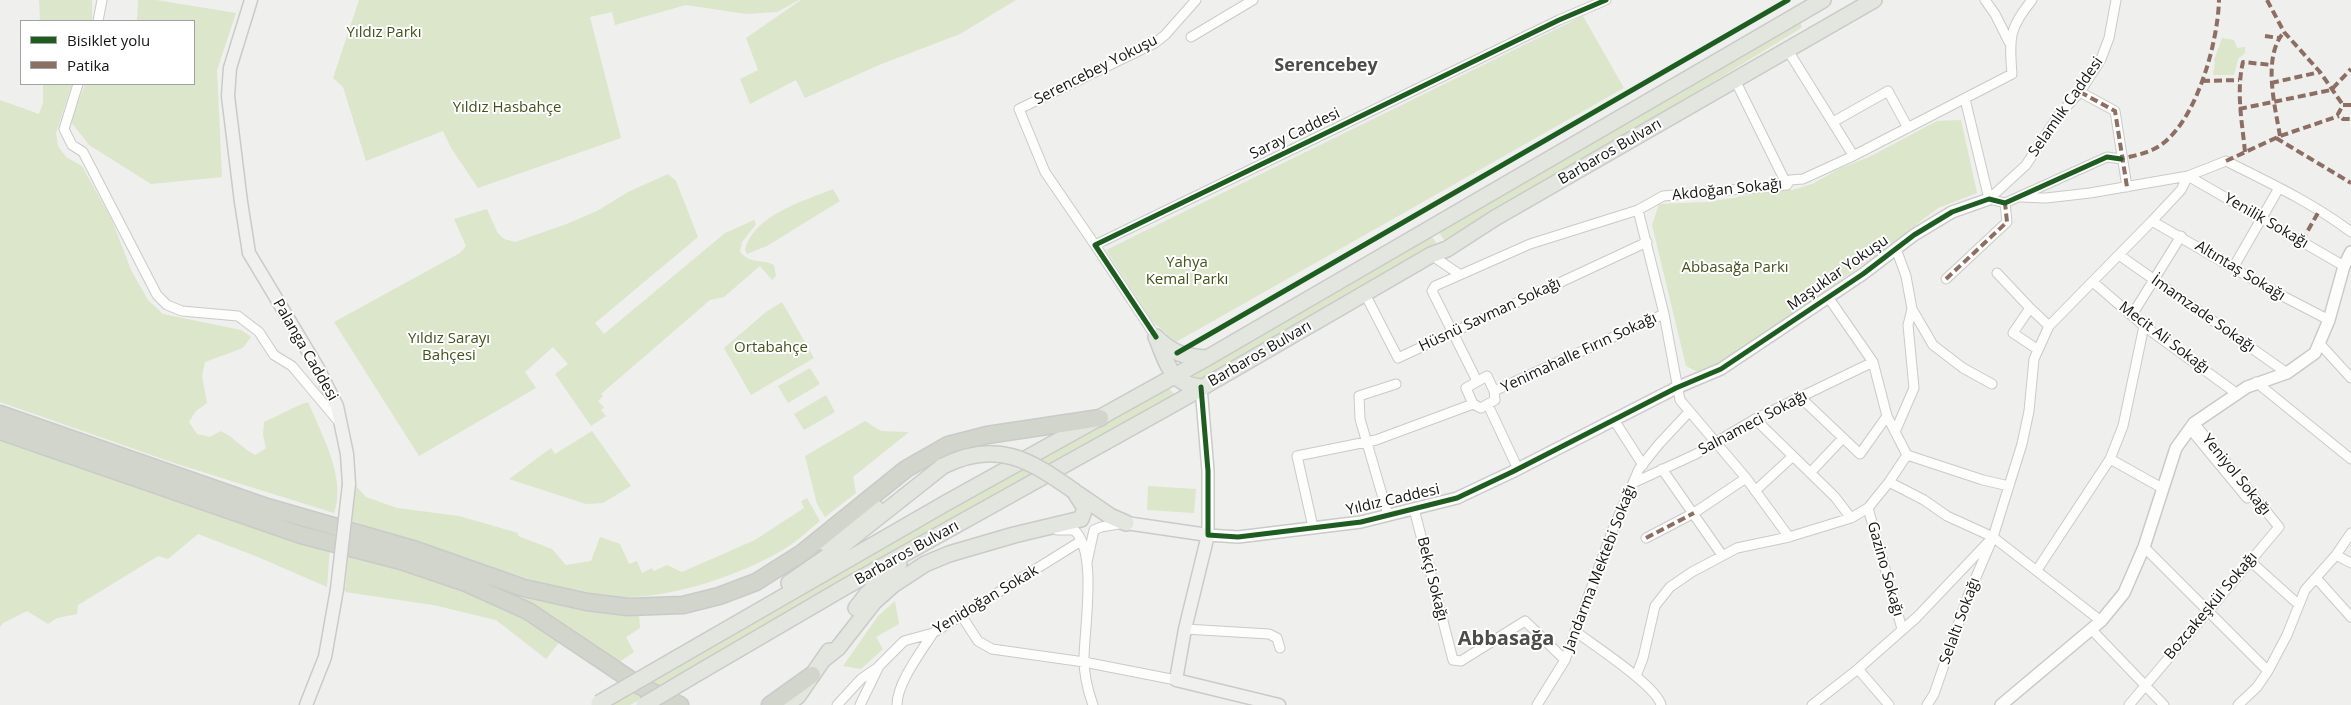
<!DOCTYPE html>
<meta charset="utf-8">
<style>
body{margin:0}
#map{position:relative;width:2351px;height:705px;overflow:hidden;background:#efefee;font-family:"Open Sans",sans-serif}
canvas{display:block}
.legend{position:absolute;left:20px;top:20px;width:175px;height:65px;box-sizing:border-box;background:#fff;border:1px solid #a1a1a1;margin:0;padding:6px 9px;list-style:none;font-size:15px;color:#141413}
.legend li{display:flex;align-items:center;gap:10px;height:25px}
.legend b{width:25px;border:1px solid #a1a1a1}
</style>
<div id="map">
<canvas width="2351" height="705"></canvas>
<ul class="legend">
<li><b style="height:6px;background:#1b5e20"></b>Bisiklet yolu</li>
<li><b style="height:6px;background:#8d6e63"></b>Patika</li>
</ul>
</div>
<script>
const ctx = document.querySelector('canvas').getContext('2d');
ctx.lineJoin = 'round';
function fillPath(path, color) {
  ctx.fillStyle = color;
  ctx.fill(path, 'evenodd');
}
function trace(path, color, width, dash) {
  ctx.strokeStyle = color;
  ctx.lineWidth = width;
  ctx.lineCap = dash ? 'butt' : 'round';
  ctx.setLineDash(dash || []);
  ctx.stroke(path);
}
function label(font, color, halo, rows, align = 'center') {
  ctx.font = font + ' "Open Sans",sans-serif';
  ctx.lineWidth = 4;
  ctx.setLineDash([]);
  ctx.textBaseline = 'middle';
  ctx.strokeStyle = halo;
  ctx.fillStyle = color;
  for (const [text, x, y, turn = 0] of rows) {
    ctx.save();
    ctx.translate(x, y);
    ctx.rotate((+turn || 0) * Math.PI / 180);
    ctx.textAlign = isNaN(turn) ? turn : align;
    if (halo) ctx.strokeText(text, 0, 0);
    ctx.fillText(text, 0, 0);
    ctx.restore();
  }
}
const green = new Path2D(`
 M39 0H92V21H40Z
 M138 0H156L236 13 217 70 222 177 151 184 89 145 71 122 85 84H194V21H137Z
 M359 0H799L777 12 746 14 686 5 615 25 612 12 590 17 621 138 478 188 451 148 443 131 366 161 343 87 333 78Z
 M801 0H1016L960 34 879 65 805 98 796 80 750 104 740 79 758 70 746 38Z
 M1583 16 1624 88 1176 342 1152 321 1106 250Z
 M1800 21 1802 27 1798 30 1685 99 1444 240 1438 231Z
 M2222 38 2234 40 2237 48 2245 47V53L2238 59 2234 75H2213L2215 62 2214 60Z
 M43 84H72L56 133 58 146 66 157 82 166 112 220 131 270 148 300 163 314 241 330 251 337 243 348 205 362 202 376 207 403 196 411 189 422 197 434 210 437 221 431C234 437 242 448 255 455L266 448 263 435 264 422C279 416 292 407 308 402 321 433 347 479 334 513L177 464 0 402V100L39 114 43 103Z
 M1961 120 1977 193 1938 208 1885 249 1718 365 1698 372 1686 366 1652 225 1659 204 1705 202 1734 198 1762 191 1792 190 1812 184 1841 168 1869 157 1937 121Z
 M668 174 676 181 698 237 595 323 604 334 725 233 754 220 756 224 742 242 740 251C749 265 761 258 774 265L776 276 772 280 760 266 724 297 710 300 601 394 603 396 598 401 604 407 601 410 606 416 591 426 555 374 568 364 553 347 525 372 536 388 419 456 334 322 460 253 466 246 454 219 487 209 497 232 504 239 515 242 564 225 597 211 628 192Z
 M833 189 840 201 767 246 747 254 745 250C753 215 804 201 833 189Z
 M1431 235 1437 244 1196 383 1193 373Z
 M782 302 814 358 751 395 724 348 766 312Z
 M810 368 820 384 788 403 778 386Z
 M1168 387 1175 395 630 705H610L807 589Z
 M826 395 835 412 804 430 794 414Z
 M865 421 881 431 909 432 853 477 856 493 825 517 817 504 805 456Z
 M592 431 631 486 603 503 586 504 509 479 551 448 555 454Z
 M0 437 330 548 327 587 258 557 198 534 168 559 158 556 78 605 77 614 57 618 48 624 27 611 3 623 0 627Z
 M355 485 366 497 397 508 459 516 518 533V536L552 549 566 565 591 561 600 537 620 544 629 564 637 561 642 573 652 568 654 571 667 565 682 572 755 540 804 508 801 501 807 498 820 521C808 531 795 543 781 551 740 575 677 596 629 597 580 599 532 580 485 565 441 551 396 536 352 521Z
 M1148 486 1196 489 1194 513 1147 510Z
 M348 553 427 576 514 611 561 640 546 659 496 620 433 605 345 592Z
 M522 593 569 607 639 614 640 628 626 637 634 652 618 663 582 637 520 596Z
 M895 601 899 624 876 637 883 649 861 669 843 666 878 616Z`);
const minor = new Path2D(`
 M1985 0 1995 14 2009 42
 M98 21 102 0
 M1191 37 1253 0
 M1787 49 1853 155
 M1735 80 1787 185
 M78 84 64 129 72 145 83 152 157 295 167 305 182 311 238 316 259 332 274 355 292 366 339 422
 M2080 92 2115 111 2127 187
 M1965 99 1989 199
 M1833 122 1888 91 1908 128
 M2188 176 2344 266
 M2020 197 2046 198 2090 193 2188 176 2226 161C2268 182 2313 203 2351 232
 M1989 199 2026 165 2058 116 2080 92 2101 59 2109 38 2116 0
 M1989 199 2005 203 2107 157 2121 159
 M1638 210 1664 314 1680 400 1746 478 1789 537
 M2152 221 2273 291 2329 320
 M1095 245 1045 172 1019 109 1155 43 1165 35 1196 0
 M1431 255 1459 274
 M2119 255 2287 373
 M2233 268 2279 188
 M1997 273 2030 308
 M1946 279 2007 222 2005 203
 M2093 282 2144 326 2236 393
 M1365 294 1398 358 1647 242
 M1912 309 1933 345 1963 368 1992 384
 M2132 315 2181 236
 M1156 337 1095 245 1559 20 1606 0
 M2320 344 2351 378
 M2037 349 2013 333 2030 308 2049 326
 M1487 376 1494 391 1495 400 1481 408 1473 404 1466 388Z
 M1477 381 1432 291 1435 286 1530 244 1638 210 1663 196 1787 185 1790 180 1803 179 1851 157 2012 74C2009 38 2009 28 2032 0
 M2256 382 2351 459
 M1494 391 1664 314
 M1801 398 1860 454 1887 416
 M1488 405 1518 469
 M1755 419 1835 497 1851 518
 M1614 420 1643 465
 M2190 429 2247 498
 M1895 432 1914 388 1908 325 1912 309 1906 276 1896 249
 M1907 455 1983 480 2009 486
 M2110 459 2162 488
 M1662 469 1722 555
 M1810 473 1843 438
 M1889 482 1924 500 1947 516 1993 537 2101 621
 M1633 483 1696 454 1755 419 1873 362
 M1755 491 1793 456
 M1868 508 1902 629
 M1414 509 1453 660 1461 661 1525 621 1565 660
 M1388 515 1360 419 1359 396 1396 384
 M1313 527 1297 456 1376 440 1473 404
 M1057 530H1074C1098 551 1084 629 1084 659 1084 675 1088 691 1093 705
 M1646 538 1694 513 1746 478
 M2144 547 2268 671
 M2336 555 2351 563
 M2249 560 2298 604
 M1087 562 1094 530 1101 527 1124 523
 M2037 570 2110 459 2123 426 2144 326
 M2317 579 2351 617
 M961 615 978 641 992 649 1084 662 1176 680
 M1185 629 1269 634 1277 638 1280 648
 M2091 629 2164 705
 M1575 631C1593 645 1657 686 1661 705
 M1858 669 1889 705
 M1636 676 1643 658 1655 606 1670 587 1692 572 1737 548 1789 537 1851 518 1868 508 1889 482 1907 455 1887 416 1873 362 1828 297
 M837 705 861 679 877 668
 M860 705 879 666 904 641 933 633 1081 541
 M897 705C897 683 921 652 933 633
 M1537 705 1565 660 1613 529 1639 469 1659 444 1688 413
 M1812 705 1858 669 1917 617 1993 537 2022 444 2029 411 2034 359 2049 326 2152 221 2181 190 2188 176
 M1927 705 1934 694 1968 596 1991 542
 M2129 705 2279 527 2194 423
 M2238 705 2257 687 2268 671 2287 635 2305 590 2336 555 2351 533`);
const tertiary = new Path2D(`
 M1201 387 1208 471V535L1238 537 1361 522 1457 498 1512 472 1676 388 1721 369 1863 274 1914 235 1952 212 1989 199
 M2001 705 2101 621 2124 593 2144 547 2176 448 2194 423 2247 387 2287 373 2315 353 2329 320 2344 266 2351 252`);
const secondary = new Path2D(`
 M251 0 230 68 228 96 241 202 249 253 318 368 337 406 347 454 349 484
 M1126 523 1208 535 1185 629 1176 680 1279 705
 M306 705 325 657 337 589`);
const primary = new Path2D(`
 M1156 337C1167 362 1169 384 1201 387
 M1157 338C1174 354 1183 356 1206 358
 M1078 494 1110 516 1126 523
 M825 543 876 508
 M789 583 838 549 943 466
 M856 608 867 594 899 564
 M677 658 946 503 1207 358 1823 0
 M824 659 838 648 874 602 893 585 925 564 949 554 1014 535 1081 519 1085 508 1074 491
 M691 677 845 587 1179 401 1431 255 1447 249 1495 218 1874 0
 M786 705 798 696 829 651`);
const motorway = new Path2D(`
 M0 414 267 507 416 550 524 588 587 602 628 607 683 605 719 596 756 582 802 553 906 469 948 445 987 435 1100 418
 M0 431 301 535 401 561 466 583 528 611 640 686 680 705
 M770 705 812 675`);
const secondaryBridge = new Path2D(`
 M337 589 349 484`);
const primaryBridge = new Path2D(`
 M943 466C997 439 1030 460 1074 491
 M599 703 677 658
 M644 705 691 677`);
const quiet = new Path2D(`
 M2267 0 2284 32 2320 72 2343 105
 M2265 36 2279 38
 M2202 81 2239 80
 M2271 83 2320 72
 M2080 92 2115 111 2127 187
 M2351 105H2343L2338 114 2343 119H2351
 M2239 109 2331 90 2351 69
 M2280 136C2275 106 2262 57 2284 32
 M2276 138 2351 183
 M2245 152C2242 121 2236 92 2243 62L2272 65
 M2117 159H2121C2132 156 2144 154 2154 149 2195 129 2218 43 2219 0
 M2226 161 2280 136 2339 116
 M2302 241 2319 211
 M1946 279 2007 222 2005 203
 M1646 538 1694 513`);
const cycleway = new Path2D(`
 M1156 337 1095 245 1559 20 1606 0
 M1177 353 1788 0
 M1201 387 1208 471V535L1238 537 1361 522 1457 498 1512 472 1676 388 1721 369 1863 274 1914 235 1952 212 1989 199 2005 203 2107 157 2121 159`);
const parkNames = [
 ["Yıldız Parkı",384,33],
 ["Yıldız Hasbahçe",507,108],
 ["Yahya",1187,263],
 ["Kemal Parkı",1187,280],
 ["Abbasağa Parkı",1735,268],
 ["Yıldız Sarayı",449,339],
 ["Bahçesi",449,356],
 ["Ortabahçe",771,348]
];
const streetNames = [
 ["Serencebey Yokuşu",1096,70,-27],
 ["Selamlık Caddesi",2066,107,-55],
 ["Saray Caddesi",1295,134,-26],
 ["Barbaros Bulvarı",1610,152,-30],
 ["Akdoğan Sokağı",1727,190,-6],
 ["Yenilik Sokağı",2266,221,30],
 ["Altıntaş Sokağı",2240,271,31],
 ["Maşuklar Yokuşu",1838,273,-35],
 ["İmamzade Sokağı",2203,314,35],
 ["Hüsnü Savman Sokağı",1490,315,-25],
 ["Mecit Ali Sokağı",2164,338,37],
 ["Palanga Caddesi",305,350,60],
 ["Yenimahalle Fırın Sokağı",1579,353,-25],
 ["Barbaros Bulvarı",1260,354,-30],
 ["Salnameci Sokağı",1753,423,-28],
 ["Yeniyol Sokağı",2236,475,51],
 ["Yıldız Caddesi",1393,500,-13],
 ["Barbaros Bulvarı",907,553,-29],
 ["Jandarma Mektebi Sokağı",1600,568,-69],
 ["Gazino Sokağı",1885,569,74],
 ["Bekçi Sokağı",1432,579,76],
 ["Yenidoğan Sokak",986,600,-31],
 ["Bozcakeşkül Sokağı",2211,606,-50],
 ["Selaltı Sokağı",1960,621,-70]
];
const quarterNames = [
 ["Serencebey",1326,66]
];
const districtNames = [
 ["Abbasağa",1506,639]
];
fillPath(green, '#dce6ca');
trace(minor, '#cacac9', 11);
trace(tertiary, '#cacac9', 14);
trace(secondary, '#cacac9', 15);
trace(primary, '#cacac9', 18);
trace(motorway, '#cacac9', 19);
trace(minor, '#fdfdfc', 9);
trace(tertiary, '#fdfdfc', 11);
trace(secondary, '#f0f1ee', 12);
trace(primary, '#e3e5df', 15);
trace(motorway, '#d1d5cb', 16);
trace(secondaryBridge, '#cacac9', 15, []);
trace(primaryBridge, '#cacac9', 18, []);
trace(secondaryBridge, '#f0f1ee', 12);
trace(primaryBridge, '#e3e5df', 15);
trace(quiet, '#8d6e63', 4, [8, 4]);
trace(cycleway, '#1b5e20', 5);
label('15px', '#415319', '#fff', parkNames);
label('15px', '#141413', '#fff', streetNames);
label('bold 18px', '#4c4d4b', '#fff', quarterNames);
label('bold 20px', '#4c4d4b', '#fff', districtNames);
</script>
